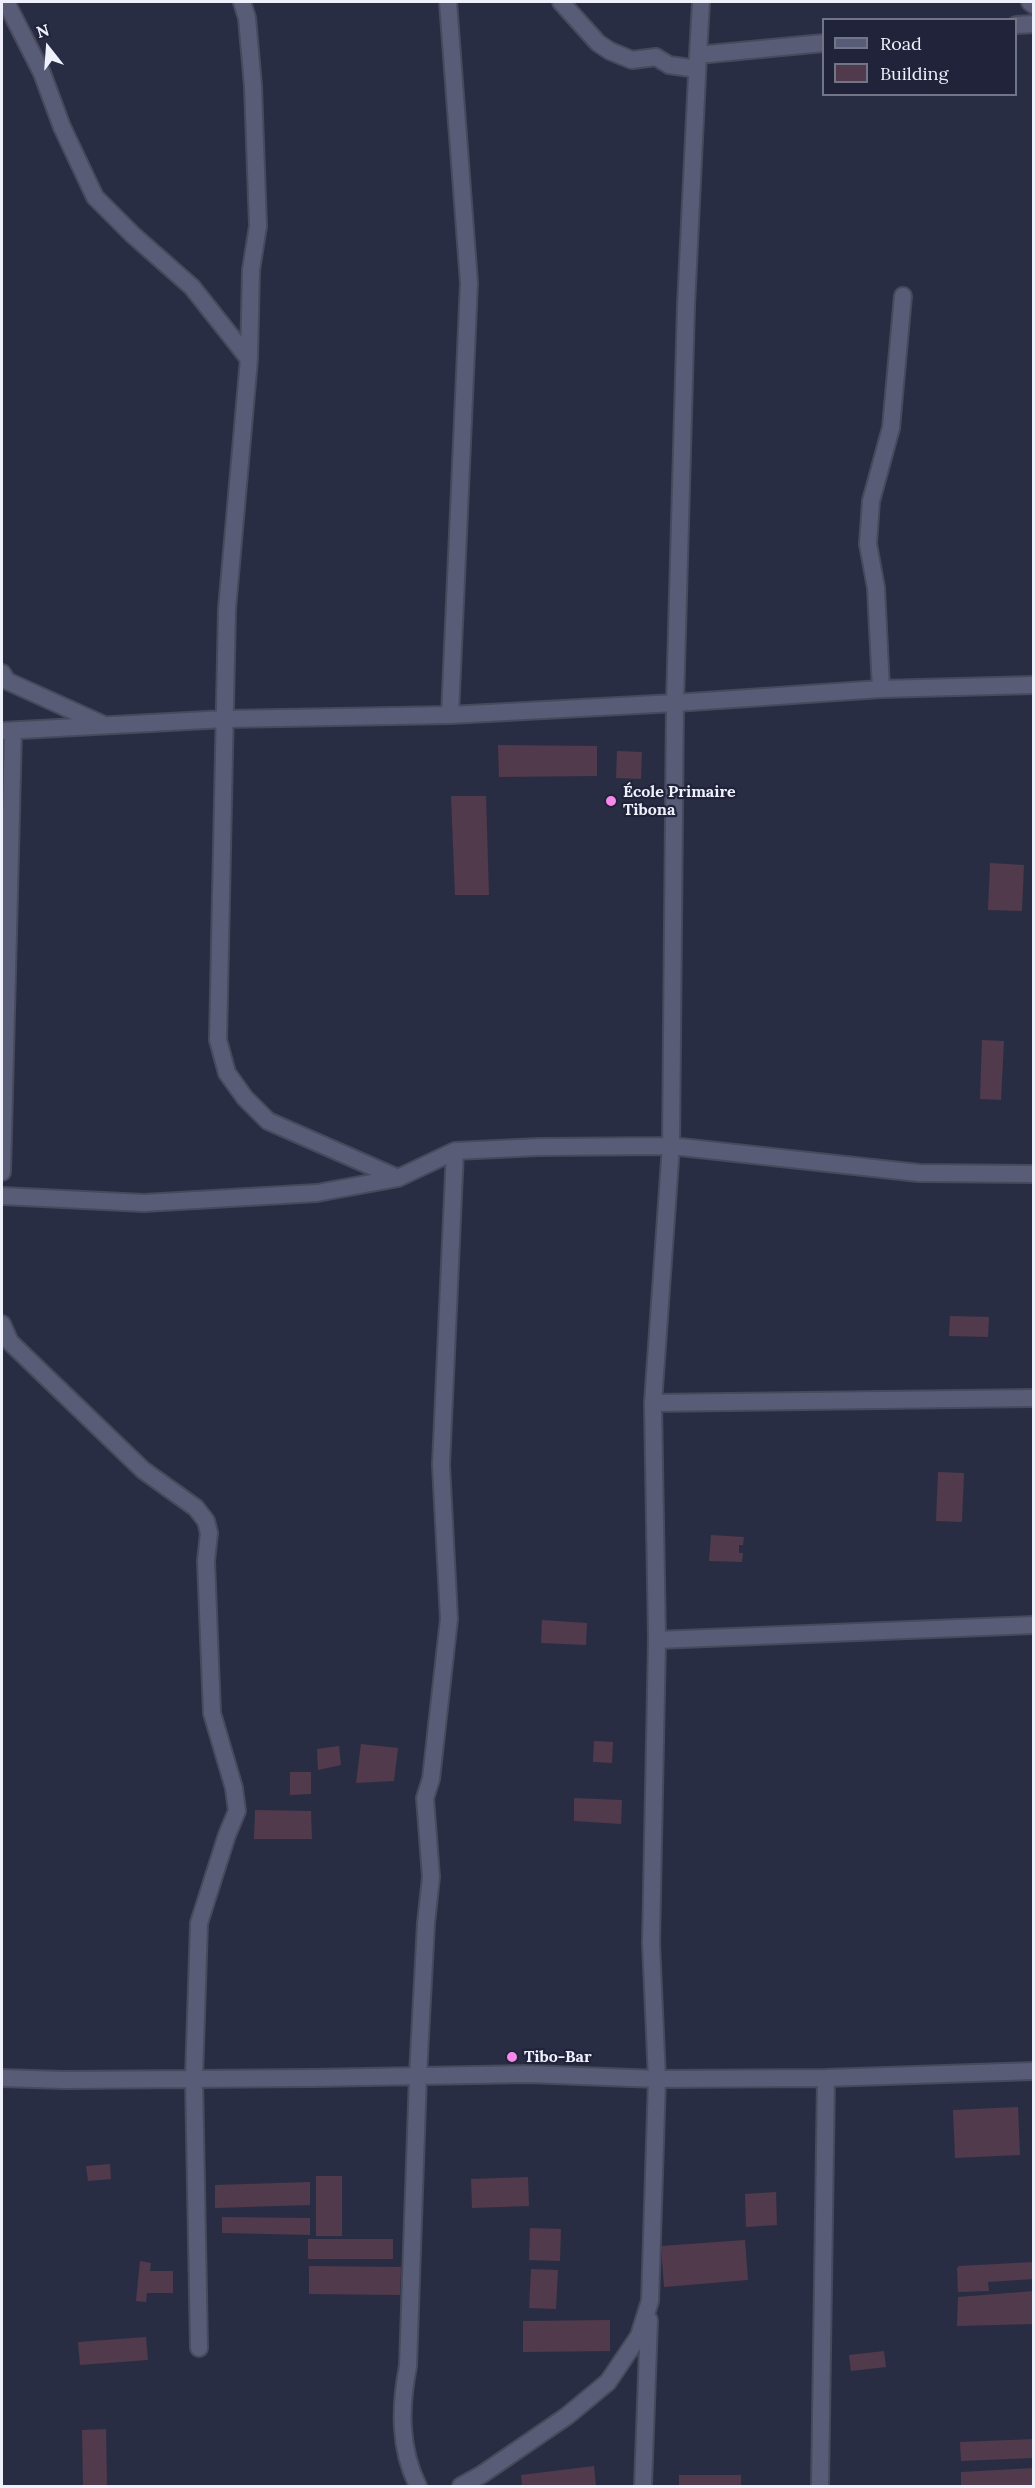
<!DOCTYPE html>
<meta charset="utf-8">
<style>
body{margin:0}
#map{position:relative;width:1035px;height:2488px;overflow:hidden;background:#292d43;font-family:Lora,serif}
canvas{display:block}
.frame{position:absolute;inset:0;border:3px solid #eef0fc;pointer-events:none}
.legend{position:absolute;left:822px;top:18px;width:195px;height:78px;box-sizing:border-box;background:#202339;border:2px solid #727587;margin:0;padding:8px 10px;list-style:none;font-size:18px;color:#eef0fc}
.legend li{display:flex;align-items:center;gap:12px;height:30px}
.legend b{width:30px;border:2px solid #727587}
.north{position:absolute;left:18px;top:18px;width:60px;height:60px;-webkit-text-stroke:4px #202339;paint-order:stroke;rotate:343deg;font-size:16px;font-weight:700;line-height:24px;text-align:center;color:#eef0fc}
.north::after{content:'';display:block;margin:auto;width:21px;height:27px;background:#eef0fc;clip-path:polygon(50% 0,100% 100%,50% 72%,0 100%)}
</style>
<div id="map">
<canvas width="1035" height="2488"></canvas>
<div class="frame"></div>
<ul class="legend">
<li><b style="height:8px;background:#585c76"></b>Road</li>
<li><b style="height:16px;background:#513a4b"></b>Building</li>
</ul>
<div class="north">N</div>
</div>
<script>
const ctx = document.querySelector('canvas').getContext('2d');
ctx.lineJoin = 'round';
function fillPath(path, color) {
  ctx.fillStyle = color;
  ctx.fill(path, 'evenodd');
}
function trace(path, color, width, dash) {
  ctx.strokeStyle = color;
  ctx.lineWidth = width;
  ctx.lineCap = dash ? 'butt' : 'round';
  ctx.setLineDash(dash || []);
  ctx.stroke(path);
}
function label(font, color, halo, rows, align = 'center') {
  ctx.font = font + ' Lora,serif';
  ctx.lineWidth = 4.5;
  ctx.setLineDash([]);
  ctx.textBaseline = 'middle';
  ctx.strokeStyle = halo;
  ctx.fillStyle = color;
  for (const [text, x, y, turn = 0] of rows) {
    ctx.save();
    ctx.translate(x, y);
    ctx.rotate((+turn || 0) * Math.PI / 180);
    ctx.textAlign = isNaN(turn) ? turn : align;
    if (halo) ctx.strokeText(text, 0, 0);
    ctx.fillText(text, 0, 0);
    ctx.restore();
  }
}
const building = new Path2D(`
 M498 745 597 746V776L499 777Z
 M617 751 642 752 641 779 616 778Z
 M451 796H486L489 895H455Z
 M990 863 1024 865 1022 911 988 910Z
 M982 1040 1004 1041 1001 1100 980 1099Z
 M950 1316 989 1317 988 1337 949 1336Z
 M938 1472 964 1473 962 1522 936 1521Z
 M711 1535 744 1537 743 1545H739V1553H743L742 1562 709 1561Z
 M542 1620 587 1623 586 1645 541 1643Z
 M594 1741 613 1742 612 1763 593 1762Z
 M361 1744 398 1748 394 1781 356 1783Z
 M339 1746 341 1765 318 1770 317 1749Z
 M290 1772H311V1794L290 1795Z
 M574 1798 622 1800 621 1824 574 1821Z
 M255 1810 311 1811 312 1839H254Z
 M1018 2107 1020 2155 955 2158 953 2110Z
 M110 2164 111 2179 88 2181 86 2166Z
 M316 2176H342V2236H316Z
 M528 2177 529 2206 472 2208 471 2179Z
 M310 2182V2205L215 2208V2185Z
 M776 2192 777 2225 746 2227 745 2194Z
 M222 2217 310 2218V2235L222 2233Z
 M530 2228 561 2229 560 2261 529 2260Z
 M308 2239H393V2259H308Z
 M745 2240 748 2280 664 2287 661 2246Z
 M140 2261 151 2263 150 2271H173V2293H147L146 2302 136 2301Z
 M1034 2262V2279L988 2282 989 2291 958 2292 957 2268 959 2266Z
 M309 2266 401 2267 400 2295 309 2294Z
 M531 2269 558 2270 556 2309 529 2308Z
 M1034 2291V2324L957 2326 958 2297Z
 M610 2320V2351L523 2352V2321Z
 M146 2337 148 2360 80 2365 78 2342Z
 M884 2351 886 2367 851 2371 849 2355Z
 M106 2429 107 2485H83L82 2430Z
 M1034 2439V2458L961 2461 960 2442Z
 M594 2466 596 2486H522L521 2475Z
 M1034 2468V2486H961V2472Z
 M679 2475H741V2486H679Z`);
const minor = new Path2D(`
 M6 2 42 73 62 127 95 197 133 235 192 287 249 359
 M242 2 247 18 253 86 258 226 251 270 249 359 227 609 218 1040 227 1073 245 1098 268 1121 398 1178
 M448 2 469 283 450 715
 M561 2 598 43 610 51 632 60 656 57 669 65 697 69
 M1030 2 1034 5
 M1016 25 1034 24
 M824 43 698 55 686 306 675 703 881 689 1034 685
 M698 55 701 2
 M2 673 7 681 102 724
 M881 689 876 588 868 544 871 501 891 428 903 296
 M2 731 225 719 450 715 675 703 671 1146 653 1403 657 1640 651 1943 657 2079 826 2078 1034 2071
 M2 1172 13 731
 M2 1196 144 1203 317 1193 398 1178 455 1151 539 1147 671 1146 919 1173 1034 1174
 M2 1324 10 1342 143 1470 196 1508 206 1521 209 1533 206 1561 212 1713 234 1788 237 1811 227 1835 199 1923 194 2078 199 2348
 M653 1403 1034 1398
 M657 1640 1034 1625
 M2 2078 64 2080 313 2078 529 2074 657 2079 650 2301 639 2336 608 2382 567 2416 481 2475 461 2486
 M418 2486C399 2448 400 2407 408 2366L418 2075 426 1923 431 1877 425 1798 431 1779 449 1619 441 1465 455 1151
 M643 2486 649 2320
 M820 2486 826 2078`);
const markers = [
 [611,801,6,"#f888ea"],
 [512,2057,6,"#f888ea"]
];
const poiNames = [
 ["École Primaire",623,792],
 ["Tibona",623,810],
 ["Tibo-Bar",524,2057]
];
fillPath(building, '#513a4b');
trace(minor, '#47495c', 20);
trace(minor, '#585c76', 16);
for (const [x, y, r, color] of markers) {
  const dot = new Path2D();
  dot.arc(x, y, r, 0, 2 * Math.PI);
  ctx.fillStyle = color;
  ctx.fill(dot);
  trace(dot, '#202339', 2);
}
label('bold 16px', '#eef0fc', '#202339', poiNames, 'left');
</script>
